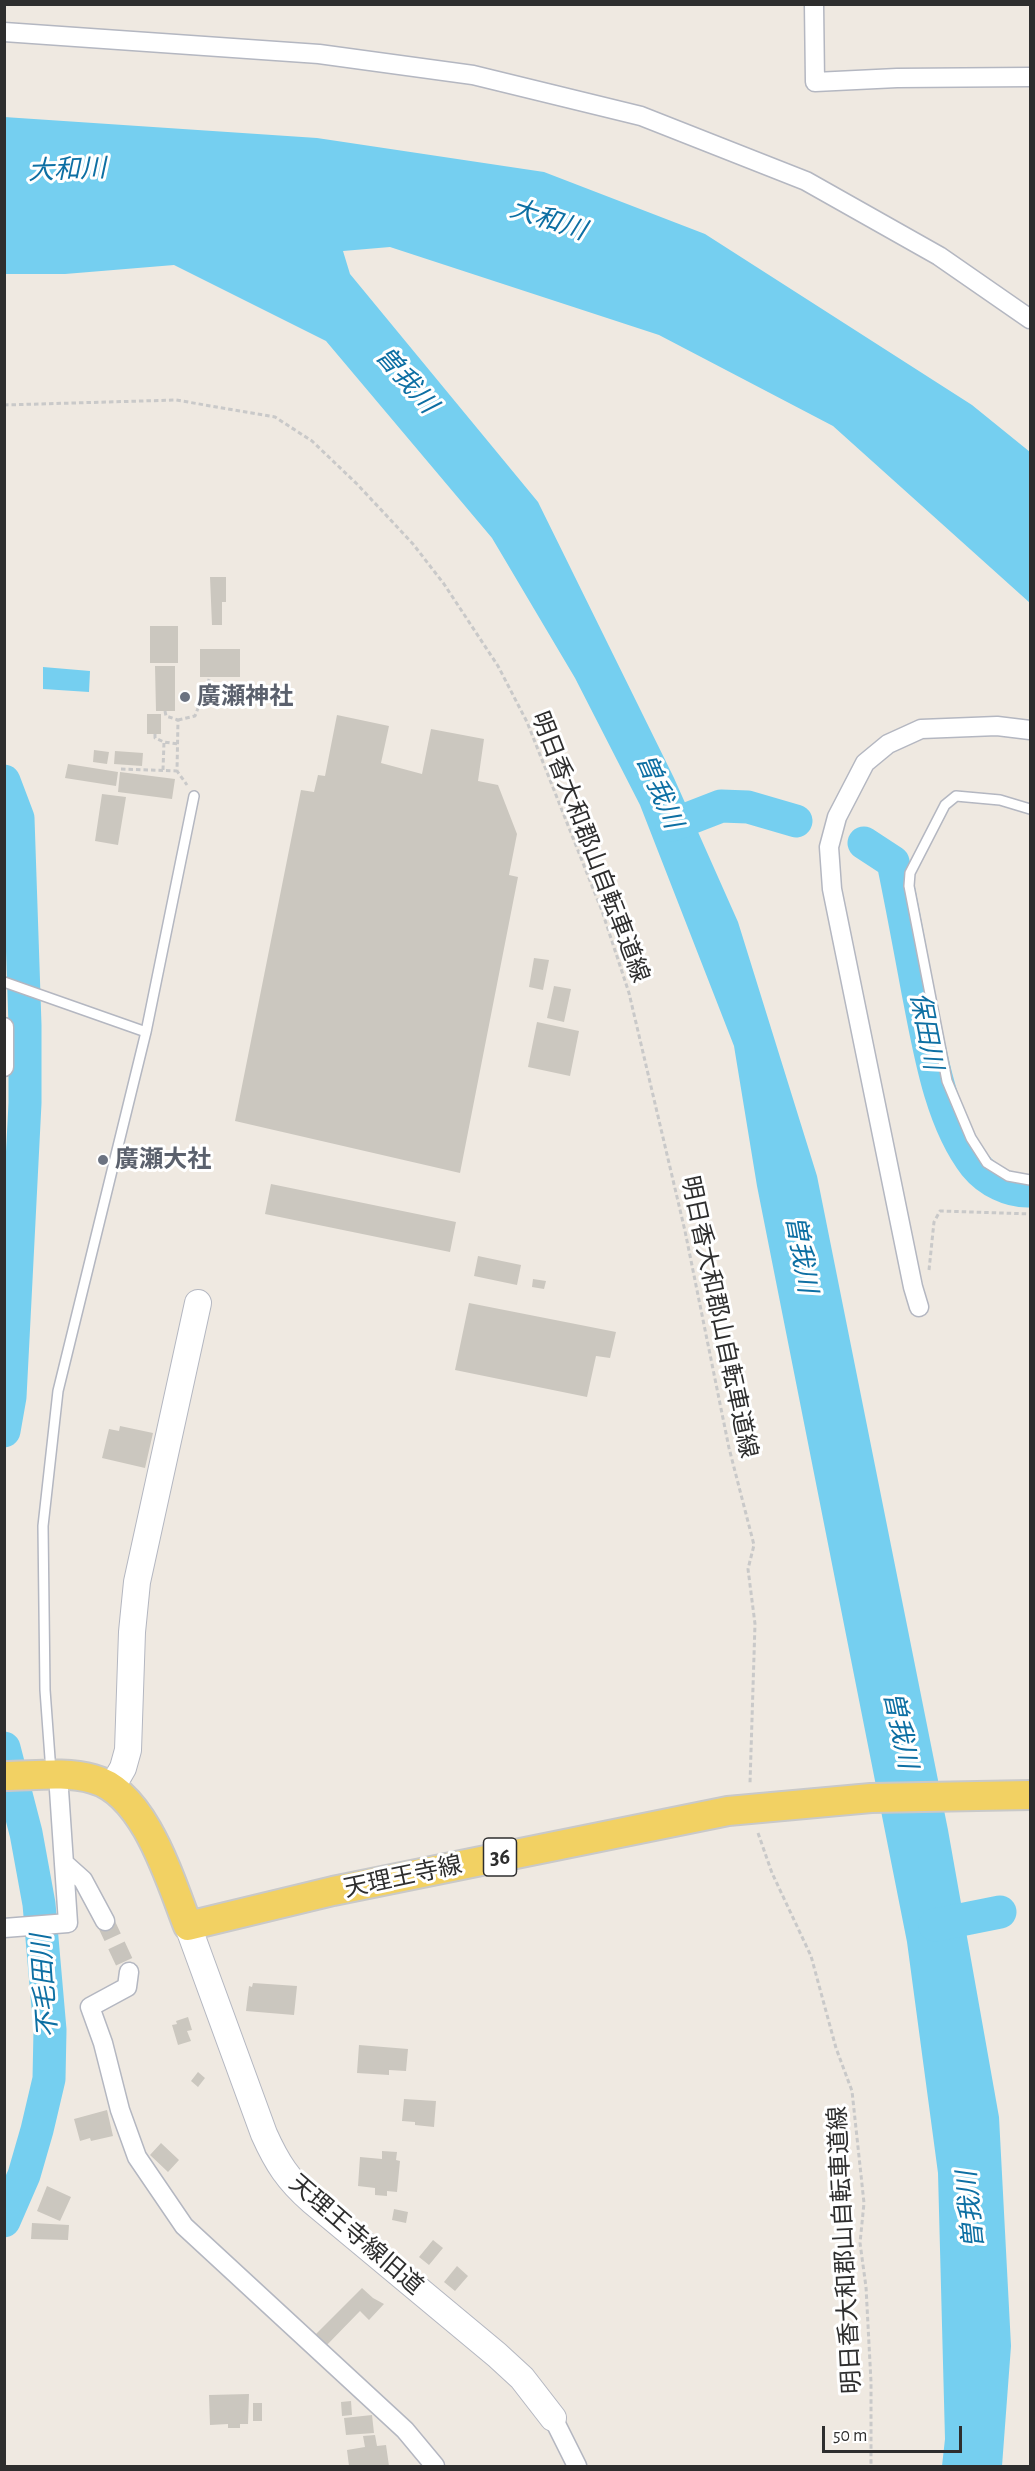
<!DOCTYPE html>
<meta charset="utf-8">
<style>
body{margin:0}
#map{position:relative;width:1035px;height:2471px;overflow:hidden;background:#efe9e1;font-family:"Alegreya Sans",sans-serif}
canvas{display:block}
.frame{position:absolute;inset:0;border:6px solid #2e2e2e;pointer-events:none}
.scale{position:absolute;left:822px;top:2426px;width:140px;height:27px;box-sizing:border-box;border:3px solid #2e2e2e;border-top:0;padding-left:8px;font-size:18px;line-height:21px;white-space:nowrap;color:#2e2e2e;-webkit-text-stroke:4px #fff;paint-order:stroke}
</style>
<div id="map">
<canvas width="1035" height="2471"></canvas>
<div class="frame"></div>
<div class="scale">50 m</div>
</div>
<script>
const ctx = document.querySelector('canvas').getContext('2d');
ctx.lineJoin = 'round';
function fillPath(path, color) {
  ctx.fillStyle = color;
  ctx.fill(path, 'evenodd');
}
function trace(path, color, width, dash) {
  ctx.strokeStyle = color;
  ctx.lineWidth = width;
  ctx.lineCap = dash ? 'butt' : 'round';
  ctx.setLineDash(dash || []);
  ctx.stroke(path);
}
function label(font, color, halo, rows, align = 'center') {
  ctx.font = font + ' "Alegreya Sans","Noto Sans JP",sans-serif';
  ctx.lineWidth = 6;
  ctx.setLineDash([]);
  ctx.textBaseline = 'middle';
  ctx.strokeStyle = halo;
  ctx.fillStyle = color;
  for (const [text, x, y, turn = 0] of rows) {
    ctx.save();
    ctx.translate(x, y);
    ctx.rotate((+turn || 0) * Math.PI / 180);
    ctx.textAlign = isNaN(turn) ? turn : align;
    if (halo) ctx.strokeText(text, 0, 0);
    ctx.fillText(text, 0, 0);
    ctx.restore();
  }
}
const water = new Path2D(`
 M4 117 317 138 544 172 705 234 972 405 1030 452V603L833 426 659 335 390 247 343 251 350 274 538 502 674 778 738 922 817 1176 948 1830 999 2117 1011 2346 1002 2466H942L945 2439 938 2173 907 1942 757 1186 734 1046 640 805 575 678 492 538 326 341 174 265 65 274H5Z
 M43 667 90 671 89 692 43 689Z`);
const river = new Path2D(`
 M4 781 18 818 25 1025V1103L13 1339 10 1397 4 1431
 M672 825 721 806 748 807 796 821
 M864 843 893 862C902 905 910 949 918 992 929 1047 940 1120 975 1165 988 1181 1010 1192 1030 1191
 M4 1748 26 1833 39 1904 50 2030 49 2079 37 2130 24 2175 4 2221
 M935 1925 1000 1912`);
const building = new Path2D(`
 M210 577H226V602H222V625H212Z
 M150 626H178V663H150Z
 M200 649H240V677H200Z
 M155 666H175V711H156Z
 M147 714H161V734H147Z
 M337 715 389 726 381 763 422 774 431 729 484 739 478 781 498 785 517 834 509 875 518 877 460 1173 235 1121 301 790 314 792 318 775 325 776Z
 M94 750 109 752 107 764 93 762Z
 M115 751 143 753 142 766 114 764Z
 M68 764 118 772 116 786 65 778Z
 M120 772 175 779 172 799 118 792Z
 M102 794 126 797 118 845 95 841Z
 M534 958 549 960 543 990 529 987Z
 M554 986 571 989 564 1022 547 1018Z
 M537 1022 579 1031 570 1076 528 1067Z
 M271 1184 456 1222 450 1252 265 1214Z
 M478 1256 521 1265 517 1285 474 1276Z
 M533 1279 546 1281 544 1289 532 1287Z
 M469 1303 616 1332 610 1358 596 1356 587 1397 455 1370Z
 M120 1426 153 1433 145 1468 102 1458 109 1429 119 1431Z
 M253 1983 297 1986 294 2015 246 2011 249 1986 252 1987Z
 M188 2017 192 2030 187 2031 191 2041 178 2045 172 2025 177 2024 176 2021Z
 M359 2045 408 2049 406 2071 389 2070V2075L357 2073Z
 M198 2072 205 2078 198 2087 191 2081Z
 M404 2099 436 2101 434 2127 415 2125V2122L402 2121Z
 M107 2110 113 2136 91 2141 90 2138 80 2141 74 2119Z
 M161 2143 179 2160 168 2172 150 2155Z
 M382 2151 397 2152 396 2160 400 2161 397 2192 387 2191V2196L375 2195V2188L358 2186 360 2157 382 2159Z
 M47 2186 71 2197 60 2221 37 2211Z
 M394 2209 408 2212 406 2223 392 2220Z
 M32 2223 69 2225 68 2240 31 2239Z
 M433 2240 443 2248 429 2265 419 2257Z
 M457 2266 468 2276 455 2291 444 2282Z
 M362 2288 373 2298 384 2304 369 2320 360 2311 324 2348 313 2337Z
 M249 2394 248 2424H240V2428H228V2424L210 2425 209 2395Z
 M351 2401 352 2415 342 2416 341 2402Z
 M253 2403H262V2421H253Z
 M372 2415 374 2433 346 2435 344 2418Z
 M375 2435 377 2446 386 2445 389 2466H349L347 2450 365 2447 363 2436Z`);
const streetTunnel = new Path2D(`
 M105 1921 129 1972`);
const path = new Path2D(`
 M4 405 176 400 275 417 312 441 357 484 413 544 444 584 498 666 527 722 602 911 629 993 685 1231 729 1448 754 1545 748 1569 755 1624 750 1783
 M165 711 166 716 178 720 177 771 187 785
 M178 720 195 716 210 677
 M155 734V738L164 742 178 744
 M121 769 177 771
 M163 770 164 742
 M929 1270 934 1222 940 1211 1030 1214
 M758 1833 772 1873 811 1956 836 2048 852 2091 864 2203 860 2243 866 2287 871 2382V2466`);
const lane = new Path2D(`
 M1030 809 1000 800 956 796 945 805 910 873 909 886 947 1081 971 1138 987 1163 1008 1176 1030 1180
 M4 982 146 1032
 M51 1772 45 1690 43 1526 58 1391 146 1032 194 796`);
const street = new Path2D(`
 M814 4 815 82 897 78 1030 77
 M4 32 319 54 473 75 641 116 806 181 939 256 1030 319
 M4 1027V1067
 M919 1307 913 1287 832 889 829 847 837 817 865 763 888 744 921 729 997 726 1030 730
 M64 1863 83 1880 105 1921
 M4 1928 68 1923 58 1775
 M129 1972 127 1987 90 2007 103 2043 120 2110 137 2157 184 2226 405 2430 435 2466
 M553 2418 577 2466`);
const secondary = new Path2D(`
 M112 1787 123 1768 128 1750 132 1632 137 1582 198 1303
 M188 1926 264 2134C277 2163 288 2180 312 2201L497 2355 522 2378 553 2418`);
const primary = new Path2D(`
 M4 1776C33 1776 65 1771 93 1779 145 1793 170 1880 188 1926L333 1891 728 1811 871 1798 1030 1795`);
const markers = [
 [185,697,6,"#6b7280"],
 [103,1160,6,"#6b7280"]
];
const shields = [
 [500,1857,33]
];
const shieldNames = [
 ["36",500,1857]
];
const worshipNames = [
 ["廣瀬神社",197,697],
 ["廣瀬大社",115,1160]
];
const streetNames = [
 ["明日香大和郡山自転車道線",590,847,69],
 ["明日香大和郡山自転車道線",719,1317,78],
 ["天理王寺線",403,1877,-12],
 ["天理王寺線旧道",356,2235,41],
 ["明日香大和郡山自転車道線",845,2250,-93]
];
const waterNames = [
 ["大和川",67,170,-2],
 ["大和川",548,220,18],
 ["曽我川",406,380,49],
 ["曽我川",659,791,67],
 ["保田川",926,1031,79],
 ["曽我川",801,1254,80],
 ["曽我川",900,1730,78],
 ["不毛田川",45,1986,-94],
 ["曽我川",971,2210,-96]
];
fillPath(water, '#75cff0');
trace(river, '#75cff0', 33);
fillPath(building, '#cbc7bf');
trace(streetTunnel, '#c8c4bd', 18, [18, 9]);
trace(lane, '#b4b7c1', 12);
trace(street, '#b4b7c1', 21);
trace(secondary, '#b4b7c1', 28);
trace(primary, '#c9c9c9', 32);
trace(path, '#c9c9c9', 3, [4.5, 3]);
trace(lane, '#fff', 9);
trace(street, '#fff', 18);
trace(secondary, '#fff', 26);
trace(primary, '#f2d163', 28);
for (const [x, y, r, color] of markers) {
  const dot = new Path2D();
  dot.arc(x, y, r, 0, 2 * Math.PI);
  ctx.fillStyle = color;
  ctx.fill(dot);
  trace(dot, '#fff', 2);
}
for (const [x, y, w] of shields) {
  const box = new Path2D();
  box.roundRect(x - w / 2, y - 19, w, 38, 4.5);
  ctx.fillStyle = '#fff';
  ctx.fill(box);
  trace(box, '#2e2e2e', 1.5);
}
label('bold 22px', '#2e2e2e', null, shieldNames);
label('bold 24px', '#5b616d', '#fff', worshipNames, 'left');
label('24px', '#2e2e2e', '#fff', streetNames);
label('italic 26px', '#0d6fa3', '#fff', waterNames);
</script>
